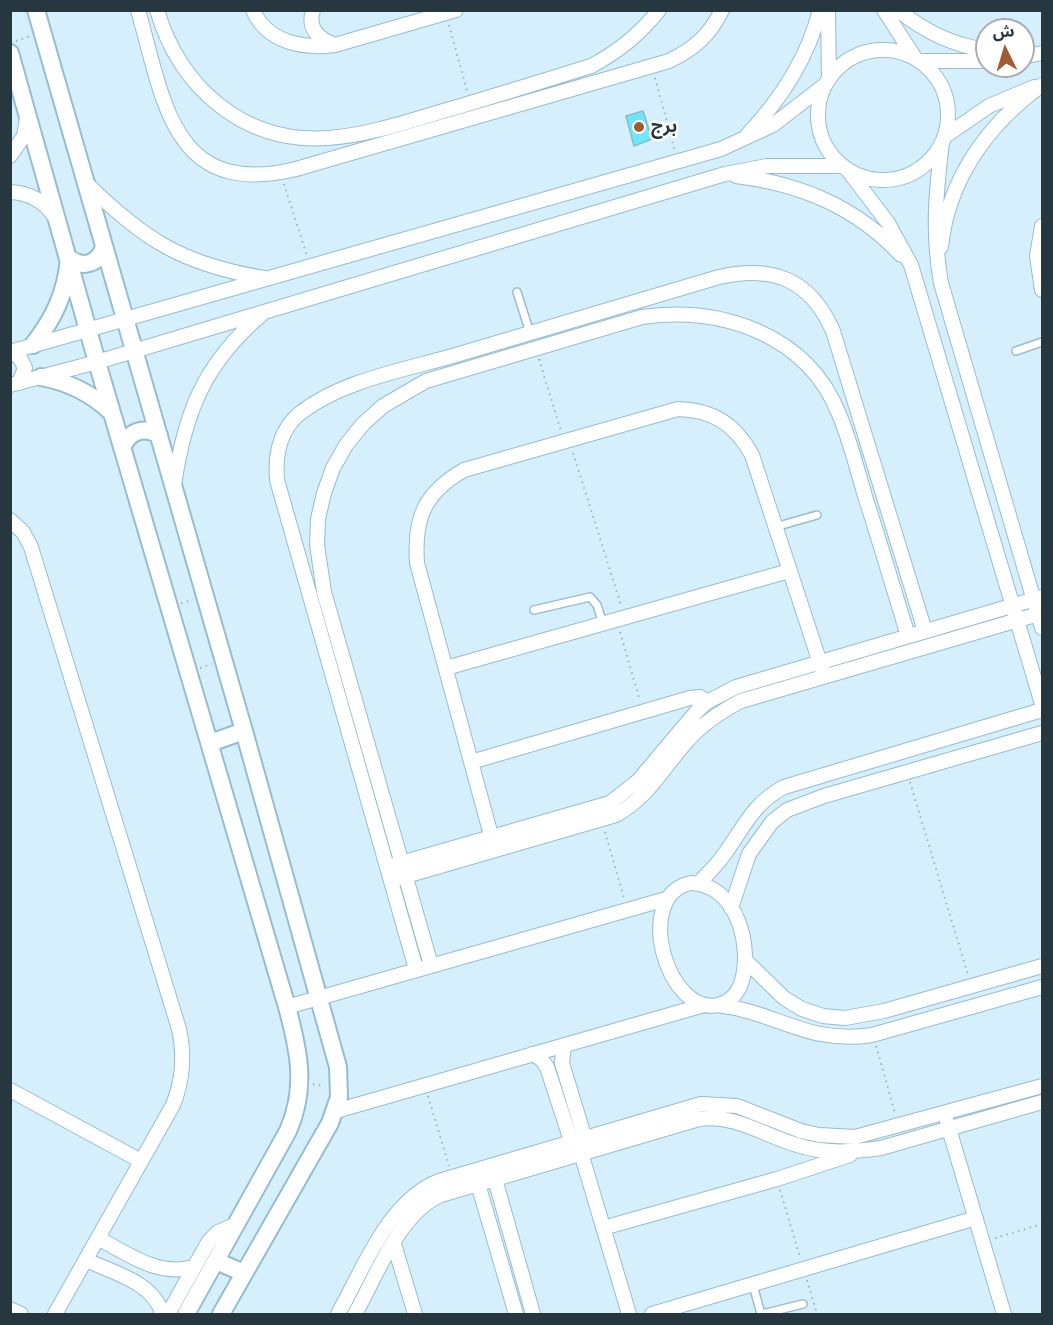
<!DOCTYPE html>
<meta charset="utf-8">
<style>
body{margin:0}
#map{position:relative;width:1053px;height:1325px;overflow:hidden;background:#d6effc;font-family:Poppins,"Noto Sans Arabic",sans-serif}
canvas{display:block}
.frame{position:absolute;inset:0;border:12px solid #26373f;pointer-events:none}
.north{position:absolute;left:975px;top:18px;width:60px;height:60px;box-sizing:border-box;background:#fff;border:2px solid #a8afb2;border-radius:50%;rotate:355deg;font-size:16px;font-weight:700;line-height:24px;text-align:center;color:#26373f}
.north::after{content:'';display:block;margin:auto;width:21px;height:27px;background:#a05b2f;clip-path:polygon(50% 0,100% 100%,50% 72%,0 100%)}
</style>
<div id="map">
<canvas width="1053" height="1325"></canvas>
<div class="frame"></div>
<div class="north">ش</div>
</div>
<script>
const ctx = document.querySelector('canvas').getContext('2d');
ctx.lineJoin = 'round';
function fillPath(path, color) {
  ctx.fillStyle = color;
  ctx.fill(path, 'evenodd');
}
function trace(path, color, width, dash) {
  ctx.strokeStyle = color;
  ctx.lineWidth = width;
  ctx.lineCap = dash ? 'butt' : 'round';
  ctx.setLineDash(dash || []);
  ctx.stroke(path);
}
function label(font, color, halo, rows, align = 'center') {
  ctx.font = font + ' Poppins,"Noto Sans Arabic",sans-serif';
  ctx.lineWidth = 5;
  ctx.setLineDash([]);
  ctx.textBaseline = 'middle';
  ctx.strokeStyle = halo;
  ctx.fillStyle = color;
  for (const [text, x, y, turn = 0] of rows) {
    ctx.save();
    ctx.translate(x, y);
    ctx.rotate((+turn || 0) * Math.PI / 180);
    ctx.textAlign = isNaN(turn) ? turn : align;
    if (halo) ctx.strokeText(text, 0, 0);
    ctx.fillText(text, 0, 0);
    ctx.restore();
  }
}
const building = new Path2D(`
 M643 111 652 139 634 146 626 116Z`);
const path = new Path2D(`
 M449 25 467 91
 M16 41 31 36
 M655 78 675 151
 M284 184 307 256
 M539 359 561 431
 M573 453 621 605
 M181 603 193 600
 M620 632 640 701
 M200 668 212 664
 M910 782 968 975
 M605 832 624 898
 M876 1046 895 1113
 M313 1084 325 1086
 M428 1096 449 1166
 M780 1190 800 1257
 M995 1238 1042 1224
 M807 1280 817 1314`);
const service = new Path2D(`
 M517 292 530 333
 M1016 351 1042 342
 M775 527 817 515
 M534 610 590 597 597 605 603 624
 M753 1285 761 1314
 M762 1314 803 1304`);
const minor = new Path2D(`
 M138 10C164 101 172 199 296 169L669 61C694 49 710 35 722 10
 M157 10C180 88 244 144 328 138 369 135 409 121 447 110 495 96 543 81 591 66 618 52 640 34 659 10
 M253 10C267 43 304 49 335 45L456 10
 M313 10C307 29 319 39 335 45
 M828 10 829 79
 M884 10 915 58
 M898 10C924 31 955 46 987 50
 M818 115a65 65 0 1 1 130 0a65 65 0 1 1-130 0Z
 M1023 57 1042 53
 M919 61H987
 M748 134C781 99 808 57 820 10
 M944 137 989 106 1034 87
 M942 142C936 194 932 231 941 283L1042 628
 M10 156 24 136 27 118
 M847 169 888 223 911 265 1042 704
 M736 176C801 184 856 207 901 255
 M85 182C145 240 181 264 264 278
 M10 192C29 193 44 201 54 216
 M1042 226 1037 256 1042 290
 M941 247C948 179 988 124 1042 85
 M10 352 721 149 773 125 826 84
 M11 352 20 358 25 368 19 383
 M10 385 97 362 725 174 767 166H843
 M174 485C185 412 204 364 261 315
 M10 520 23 532 31 547 179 1029C185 1056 183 1080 173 1105L55 1314
 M446 668 789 571
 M471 762 690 698 700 697 707 702
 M495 850 417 563C414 518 424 493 464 470L678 409C713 410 735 424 752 455L824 675
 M394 865 610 803 638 781 697 711 707 702 736 687 1042 597
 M399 878 616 815C651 795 663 767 689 739 704 722 722 711 741 701L1042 613
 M691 883C738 885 753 948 741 984 737 994 729 1002 719 1005 667 1017 632 895 691 883Z
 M698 884C706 875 716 866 723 856 743 829 753 803 784 787L1042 710
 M731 908 749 854 772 822 787 810 824 796 1042 733
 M746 961 784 998 802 1009 823 1016 845 1018 884 1011 1042 966
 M431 965 324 592 317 545 318 519 324 493 333 468 346 445 363 424 383 406 426 381 642 317C721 306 807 334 839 414 850 440 857 469 865 496 880 543 894 590 908 636
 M416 969 277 480C275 456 279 431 299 414 342 380 405 370 456 355 544 329 632 303 719 277 773 265 810 279 833 331L925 631
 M717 1005C777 1012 808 1045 872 1035L1042 987
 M287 1007 666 899
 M564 1045 562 1063 586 1142 581 1153 629 1314
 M532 1054 541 1059 547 1067 574 1150
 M10 1090 141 1161
 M336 1111 704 1005
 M947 1122 1004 1314
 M495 1179 533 1314
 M478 1184 516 1314
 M603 1228 777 1179 850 1155
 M98 1238C128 1254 158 1277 194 1267
 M394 1244 415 1314
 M86 1260C112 1272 155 1283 162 1314
 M10 1309 21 1314
 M168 1314 209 1241 218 1232 237 1224
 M338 1314C364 1268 388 1201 439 1181L701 1104 737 1106 801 1131 819 1135 855 1137 1042 1086
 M355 1314C377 1275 399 1213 441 1195L699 1119C735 1114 763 1135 797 1145 824 1154 853 1152 881 1148L1042 1102
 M652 1314 976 1218`);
const tertiary = new Path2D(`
 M36 10 244 731 338 1067 339 1097 330 1123 221 1314
 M10 53 97 362 287 1007C299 1051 307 1088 288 1131L186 1314
 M33 345C54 318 66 293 69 258 83 269 98 264 104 247
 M41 377C69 382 91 393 111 412
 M122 448C129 431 143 426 159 435
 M210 743 244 731
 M216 1261 244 1273`);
const markers = [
 [639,127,6,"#a05b2f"]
];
const poiNames = [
 ["برج",651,127]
];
fillPath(building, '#6ce8fe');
trace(building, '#8bbbc5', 1.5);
trace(service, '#95bdd2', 10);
trace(minor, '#95bdd2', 16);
trace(tertiary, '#95bdd2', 20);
trace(path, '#9bb2bd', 2, [1.5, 4.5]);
trace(service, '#fff', 7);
trace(minor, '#fff', 14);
trace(tertiary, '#fff', 16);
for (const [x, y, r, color] of markers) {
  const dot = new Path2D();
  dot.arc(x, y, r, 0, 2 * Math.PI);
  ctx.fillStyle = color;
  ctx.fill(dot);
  trace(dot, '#fff', 2);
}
label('bold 18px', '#26373f', '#fff', poiNames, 'left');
</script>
